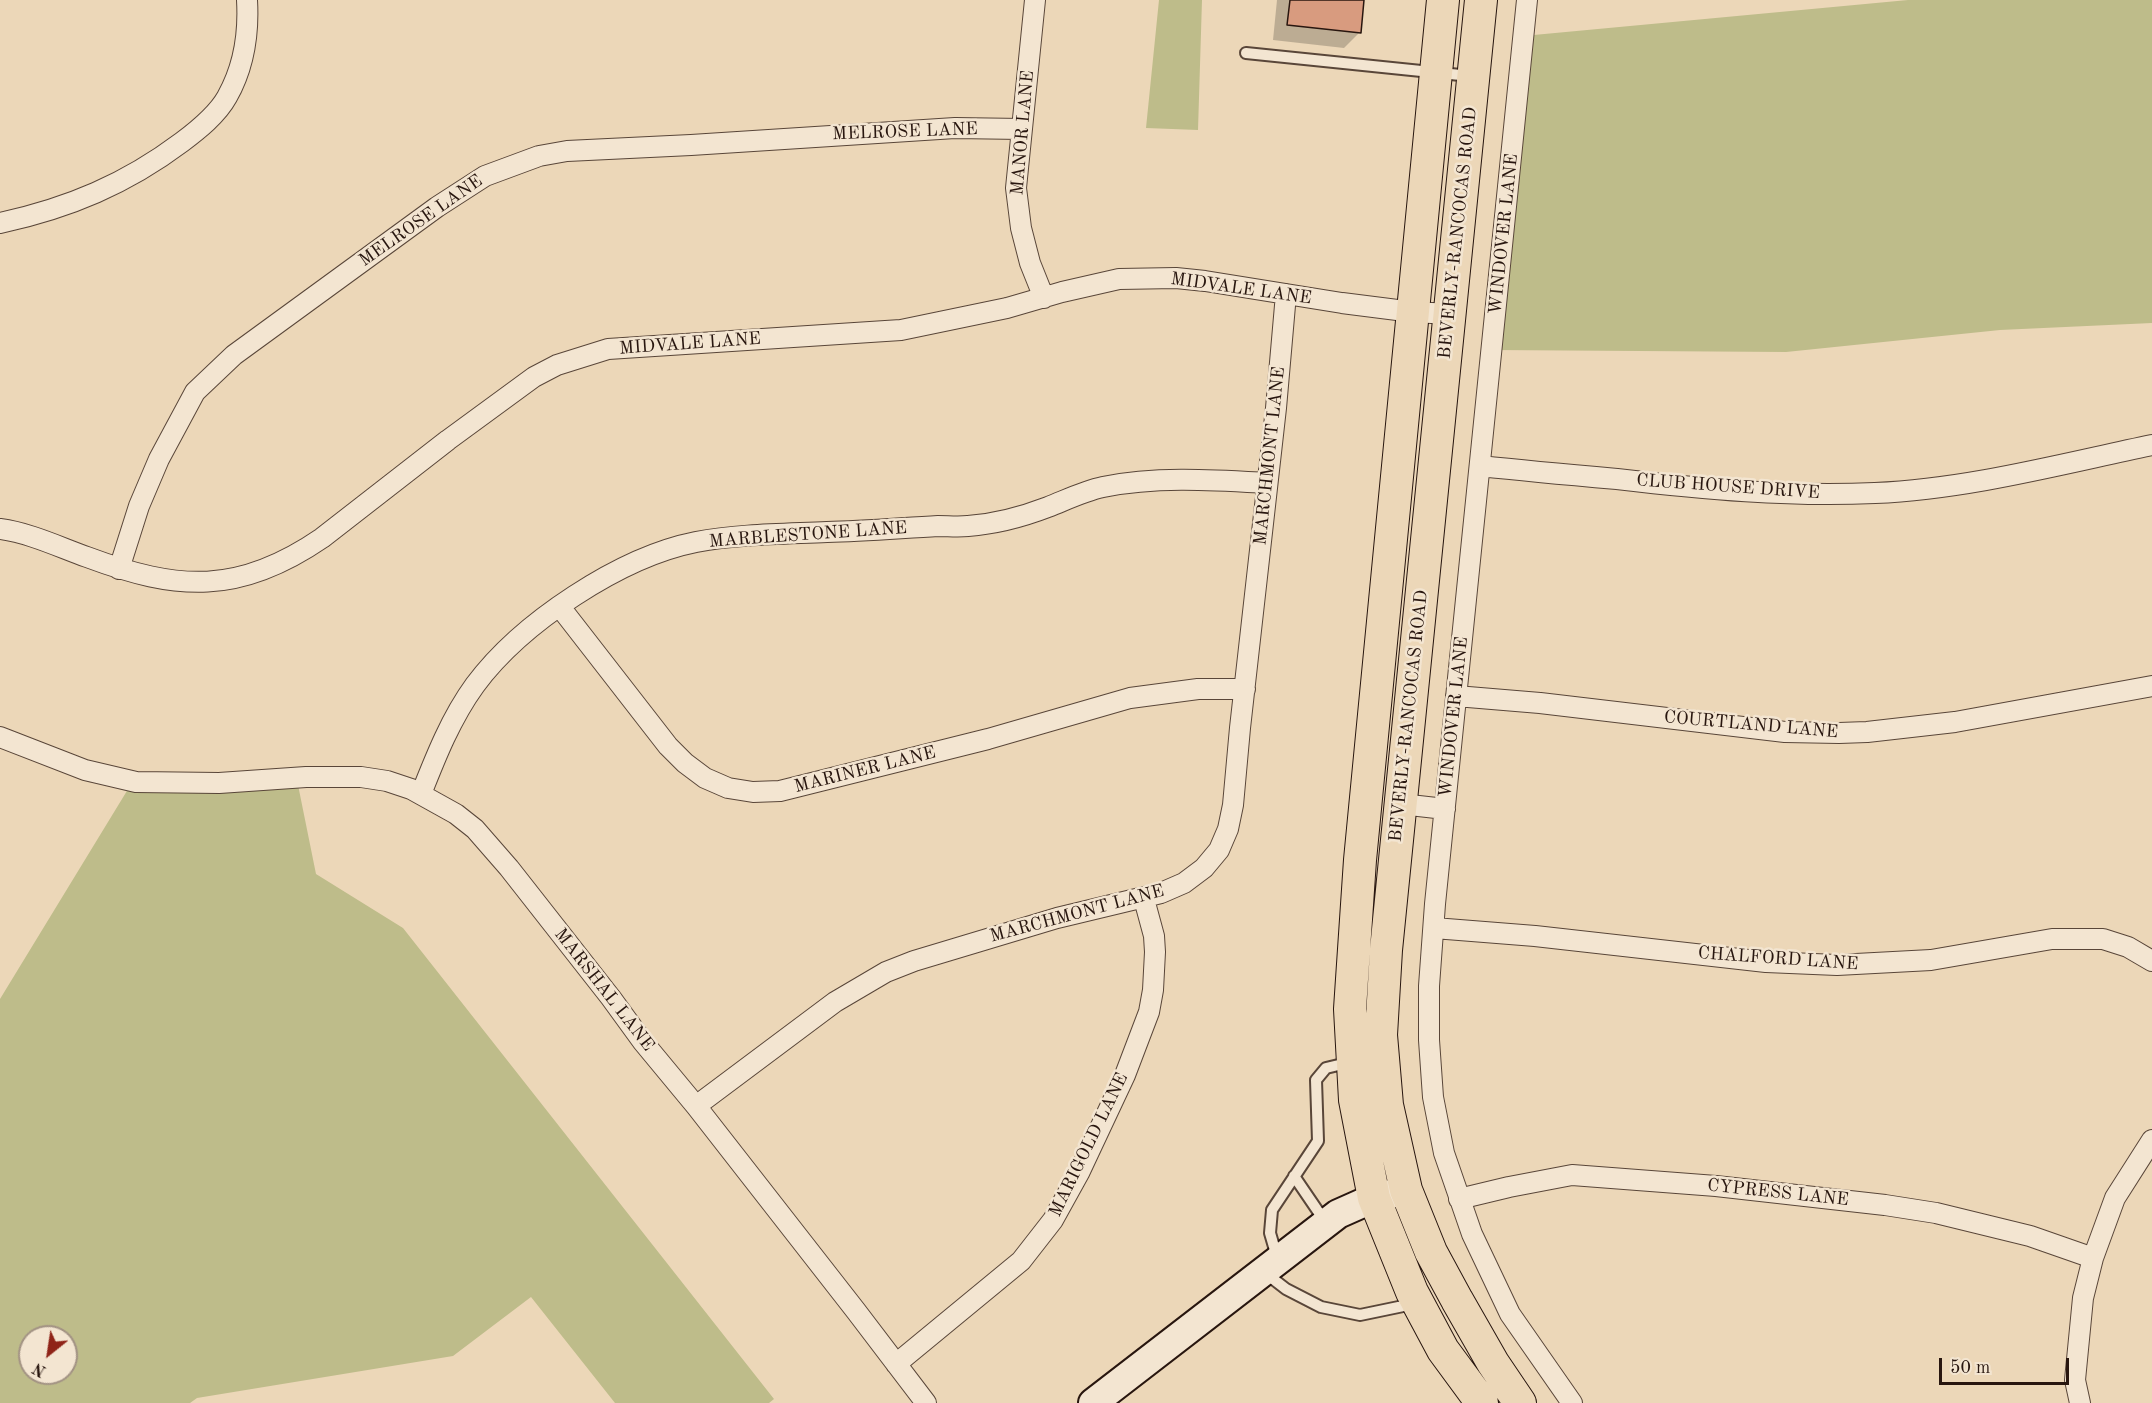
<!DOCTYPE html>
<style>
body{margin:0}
#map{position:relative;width:2152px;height:1403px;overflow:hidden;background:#ecd7b8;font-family:"Old Standard TT",serif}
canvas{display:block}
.north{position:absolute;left:18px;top:1325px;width:60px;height:60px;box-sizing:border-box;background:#f3e5d1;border:2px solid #a29283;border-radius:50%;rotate:210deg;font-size:16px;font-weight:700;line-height:24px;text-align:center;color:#28160f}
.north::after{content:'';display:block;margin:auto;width:21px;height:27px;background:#8f2418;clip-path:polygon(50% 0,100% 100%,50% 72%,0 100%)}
.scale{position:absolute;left:1939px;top:1358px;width:130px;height:27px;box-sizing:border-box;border:3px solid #28160f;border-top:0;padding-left:8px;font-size:18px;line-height:21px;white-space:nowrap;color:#28160f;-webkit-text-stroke:4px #f3e5d1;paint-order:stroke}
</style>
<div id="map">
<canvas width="2152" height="1403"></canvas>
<div class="north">N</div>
<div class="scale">50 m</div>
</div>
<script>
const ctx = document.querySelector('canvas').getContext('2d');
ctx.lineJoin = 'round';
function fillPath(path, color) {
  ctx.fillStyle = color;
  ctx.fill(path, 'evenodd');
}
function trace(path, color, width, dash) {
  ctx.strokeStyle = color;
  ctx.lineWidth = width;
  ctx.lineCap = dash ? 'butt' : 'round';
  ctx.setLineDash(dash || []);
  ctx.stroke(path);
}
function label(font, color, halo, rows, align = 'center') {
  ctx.font = font + ' "Old Standard TT",serif';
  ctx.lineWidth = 5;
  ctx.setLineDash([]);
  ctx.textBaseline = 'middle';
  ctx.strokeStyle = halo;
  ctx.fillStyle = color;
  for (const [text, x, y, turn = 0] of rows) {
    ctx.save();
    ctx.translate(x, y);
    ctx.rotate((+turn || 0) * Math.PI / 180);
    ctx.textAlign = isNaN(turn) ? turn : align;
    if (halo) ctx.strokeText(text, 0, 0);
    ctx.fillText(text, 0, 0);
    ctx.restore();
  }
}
const green = new Path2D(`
 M1159 0H1202L1198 130 1146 128Z
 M1908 0H2152V323L2000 330 1786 352 1492 350 1523 36Z
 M297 780 316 874 403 928 774 1399 769 1403H615L531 1297 453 1356 197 1398 190 1403H0V999L133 781ZM30 1337H66V1373H30Z`);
const shadow = new Path2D(`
 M1277 0H1363L1359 33 1344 48 1273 40Z`);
const building = new Path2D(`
 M1290 0H1364L1361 33 1287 25Z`);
const lane = new Path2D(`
 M1246 53 1470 76
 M1294 1176 1326 1223
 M1277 1257 1270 1233 1272 1210 1318 1141 1316 1080 1326 1068 1351 1062
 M1264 1272 1286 1289 1321 1307 1360 1315 1413 1304`);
const street = new Path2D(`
 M1035 0 1016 188 1021 228 1030 263 1044 298
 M1527 0 1435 904 1429 986V1040L1433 1097 1444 1153 1472 1234 1510 1314 1572 1403
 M0 223C69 208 126 184 182 142 198 130 217 115 227 97 244 67 249 34 247 0
 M1481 466C1526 471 1571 475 1617 479 1703 489 1788 497 1875 493 1968 489 2061 464 2152 445
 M0 529C30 533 59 547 87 557 178 591 239 595 322 538L448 440 534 377 557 365 608 349 901 330 1007 308 1062 292 1119 279 1176 278 1205 281 1342 303 1413 312 1450 314
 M119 569 139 506 159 459 195 392 234 355 437 207 485 176 539 156 567 151 691 145 955 128 1022 129
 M560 607 668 746 685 763 705 778 728 788 753 792 780 791 988 739 1130 698 1198 689H1245
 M1456 696 1540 703 1785 732 1839 733 1867 732 1955 722 2152 686
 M0 737 85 770 136 782 219 783 306 777H361L387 781 411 789 456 814 475 829 509 868 611 998 643 1042 696 1106 856 1311 926 1403
 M421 794C436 756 451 718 475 685 521 623 620 557 696 542 739 534 783 534 827 532 864 531 901 528 938 526 948 526 958 527 968 526 995 524 1022 517 1048 507 1066 500 1084 491 1103 487 1156 476 1214 480 1267 483
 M1401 804 1445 809
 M1434 928 1535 936 1766 962 1837 965 1931 960 2052 939H2103L2128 947 2152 961
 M696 1106 835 1002 886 972 914 961 1057 918 1161 893 1184 883 1204 868 1219 850 1228 829 1233 805 1240 728 1276 408 1286 294
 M1459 1199 1509 1187 1572 1175 1716 1186 1885 1205 1936 1213 2030 1236 2093 1258
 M896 1364 1021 1261 1053 1220 1079 1173 1125 1075 1149 1012 1153 990 1155 952 1154 936 1144 899
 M2080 1403 2075 1380 2083 1298 2093 1258 2115 1198 2152 1140`);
const secondary = new Path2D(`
 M1093 1403 1338 1214 1374 1198 1395 1193`);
const primary = new Path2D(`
 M1443 0 1360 860 1350 1009 1355 1100 1374 1198 1412 1292 1443 1350 1482 1403
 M1481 0 1386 950 1381 1035 1387 1105 1406 1190 1431 1252 1457 1300 1493 1363 1520 1403`);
const streetNames = [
 ["MELROSE LANE",905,132,-2],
 ["MANOR LANE",1023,133,-85],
 ["MELROSE LANE",421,221,-35],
 ["BEVERLY-RANCOCAS ROAD",1458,233,-84],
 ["WINDOVER LANE",1504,234,-84],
 ["MIDVALE LANE",1241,289,8],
 ["MIDVALE LANE",690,344,-4],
 ["MARCHMONT LANE",1270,456,-84],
 ["CLUB HOUSE DRIVE",1728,487,4],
 ["MARBLESTONE LANE",808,535,-4],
 ["BEVERLY-RANCOCAS ROAD",1409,716,-84],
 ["WINDOVER LANE",1454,717,-84],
 ["COURTLAND LANE",1751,725,5],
 ["MARINER LANE",865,770,-14],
 ["MARCHMONT LANE",1077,914,-15],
 ["CHALFORD LANE",1778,959,4],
 ["MARSHAL LANE",604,990,52],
 ["MARIGOLD LANE",1089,1145,-64],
 ["CYPRESS LANE",1778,1193,6]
];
fillPath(green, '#bebc8a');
fillPath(shadow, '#0003');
fillPath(building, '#d89b7f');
trace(building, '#28160f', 1.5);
trace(lane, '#594639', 14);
trace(street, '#594639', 22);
trace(secondary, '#28160f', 32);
trace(primary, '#28160f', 34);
trace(lane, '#f3e5d1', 10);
trace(street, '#f3e5d1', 20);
trace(secondary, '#f3e5d1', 28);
trace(primary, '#ecd7b8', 32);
label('18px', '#28160f', '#f3e5d1', streetNames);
</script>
